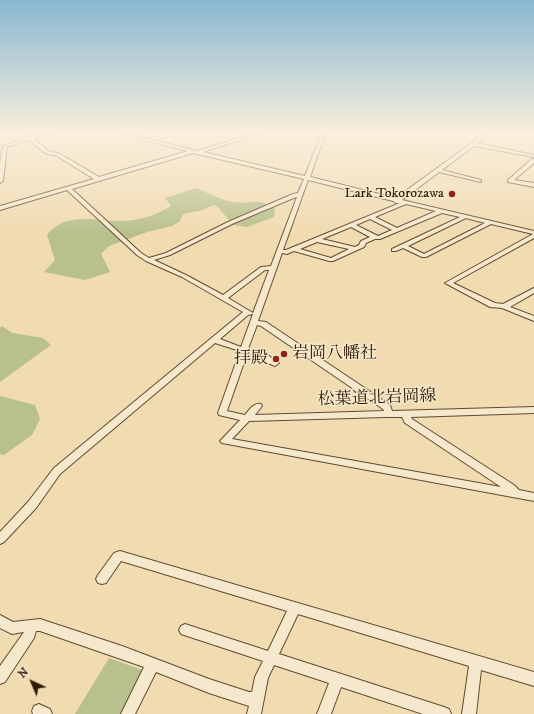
<!DOCTYPE html>
<meta charset="utf-8">
<style>
body{margin:0}
#map{position:relative;width:534px;height:714px;overflow:hidden;background:#f1dbb1;font-family:"IM FELL DW Pica",serif}
canvas{display:block}
.north{position:absolute;left:12px;top:662px;width:40px;height:40px;-webkit-text-stroke:3px #f6e8cc;paint-order:stroke;rotate:316deg;font-size:11px;font-weight:700;line-height:16px;text-align:center;color:#301b05}
.north::after{content:'';display:block;margin:auto;width:14px;height:18px;background:#301b05;clip-path:polygon(50% 0,100% 100%,50% 72%,0 100%)}
</style>
<div id="map">
<canvas width="534" height="714"></canvas>
<div class="north">N</div>
</div>
<script>
const ctx = document.querySelector('canvas').getContext('2d');
ctx.lineJoin = 'round';
function fillPath(path, color) {
  ctx.fillStyle = color;
  ctx.fill(path, 'evenodd');
}
function trace(path, color, width, dash) {
  ctx.strokeStyle = color;
  ctx.lineWidth = width;
  ctx.lineCap = dash ? 'butt' : 'round';
  ctx.setLineDash(dash || []);
  ctx.stroke(path);
}
function label(font, color, halo, rows, align = 'center') {
  ctx.font = font + ' "IM FELL DW Pica","Noto Serif JP",serif';
  ctx.lineWidth = 3;
  ctx.setLineDash([]);
  ctx.textBaseline = 'middle';
  ctx.strokeStyle = halo;
  ctx.fillStyle = color;
  for (const [text, x, y, turn = 0] of rows) {
    ctx.save();
    ctx.translate(x, y);
    ctx.rotate((+turn || 0) * Math.PI / 180);
    ctx.textAlign = isNaN(turn) ? turn : align;
    if (halo) ctx.strokeText(text, 0, 0);
    ctx.fillText(text, 0, 0);
    ctx.restore();
  }
}
const green = new Path2D(`
 M196 188C208 193 221 200 233 202 252 205 256 196 275 209L274 217 247 227 233 225 218 207 214 205 199 211 183 214 180 221 172 226 147 232 109 246 101 254 110 272 85 280 44 272 55 260 47 235C66 210 98 222 124 221 141 220 156 215 171 206L165 198Z
 M2 326 12 333 43 338 51 345 0 382V328Z
 M0 396 35 405 40 419 32 435 4 455 0 454Z
 M109 658 145 671 123 714H75Z`);
const minor = new Path2D(`
 M19 134H24L28 137 43 134H52L34 139 48 151 60 154 99 177 188 151 120 134H129L197 151 252 134H259L203 152 305 176 321 134H325L310 177 396 198 484 134H489L477 143 534 155V157L474 146 442 170 481 180V182L439 172 402 200 534 231V238L453 283 495 303 503 304 534 288V293L510 307 534 316V321L502 308 490 307 445 283 533 234 491 224 426 257H422L403 248 396 251H392V249L460 217 442 213 380 239H375L366 243 364 247 333 261H329L294 251 287 254 282 253 258 321 266 322 390 405 392 411 534 407V413L411 417 412 419 514 485 519 490 534 493V501L222 443 220 441 222 439 240 420 219 415 218 413 240 351 215 343 60 474 36 508 4 542 0 544V532L28 502 54 468 243 312 182 277 146 261 137 255 67 190 0 210V206L94 179 57 156 45 153 29 140 7 147 3 181 0 183V164L3 146 24 139ZM193 153 304 179 298 193 293 194 228 222 166 253 149 258 141 253 72 189ZM308 180 393 201 396 203H400L286 250H283ZM296 197H297L271 266 261 267 223 295 186 275 154 260 170 255 232 224ZM406 204 436 211 397 228 375 217ZM466 218 485 223 424 254 408 246ZM370 219 392 230 378 236 356 225ZM351 227 370 237 361 241 359 245 355 247 322 239ZM317 242 349 249 331 258 300 249ZM265 270H269L253 313 228 298ZM253 314 241 347 220 339 248 315ZM257 325 261 326 383 409 384 411 255 415 262 406 261 404C254 402 249 410 245 415L227 411 247 354 275 366 279 363 269 356 248 349ZM386 417H402L405 423 501 487 232 439 249 421Z
 M532 159H534V163L514 180 534 183V187L508 182V180Z
 M120 551 534 672V686L481 670 476 714H462L469 666 298 614 279 654 444 707 449 709 451 714H423L341 687 331 714H317L329 683 274 665 268 678 261 714H247L249 706 209 693 156 672 135 714H121L144 667 40 631H36L34 638 5 682 0 684V666L24 632 12 634 0 628V615L13 622 40 619 122 646 209 679 249 692H252L255 677 263 661 181 634 179 630 181 626 185 624 268 651 287 611 121 561 106 583 102 584 98 583 96 579 98 575 114 553Z
 M39 704 50 709 52 714H33L32 711 34 706Z`);
const markers = [
 [452,194,4,"#8f2418"],
 [284,354,4,"#8f2418"],
 [276,359,4,"#8f2418"]
];
const farPoinames = [
 ["Lark Tokorozawa",444,194]
];
const poiNames = [
 ["岩岡八幡社",292,354],
 ["拝殿",268,359,"right"]
];
const streetNames = [
 ["松葉道北岩岡線",377,399,-2]
];
fillPath(green, '#b8c08d');
trace(minor, '#604b30', 2);
fillPath(minor, '#f6e8cc');
const sky = ctx.createLinearGradient(0, 0, 0, 234);
sky.addColorStop(0, '#89b7d1');
sky.addColorStop(0.57, '#f9efdc');
sky.addColorStop(1, '#f9efdc00');
ctx.fillStyle = sky;
ctx.fillRect(0, 0, 534, 234);
for (const [x, y, r, color] of markers) {
  const dot = new Path2D();
  dot.arc(x, y, r, 0, 2 * Math.PI);
  ctx.fillStyle = color;
  ctx.fill(dot);
  trace(dot, '#f6e8cc', 1.5);
}
label('14px', '#301b05', '#f6e8cc', farPoinames, 'right');
label('17px', '#301b05', '#f6e8cc', poiNames, 'left');
label('17px', '#301b05', '#f6e8cc', streetNames);
</script>
